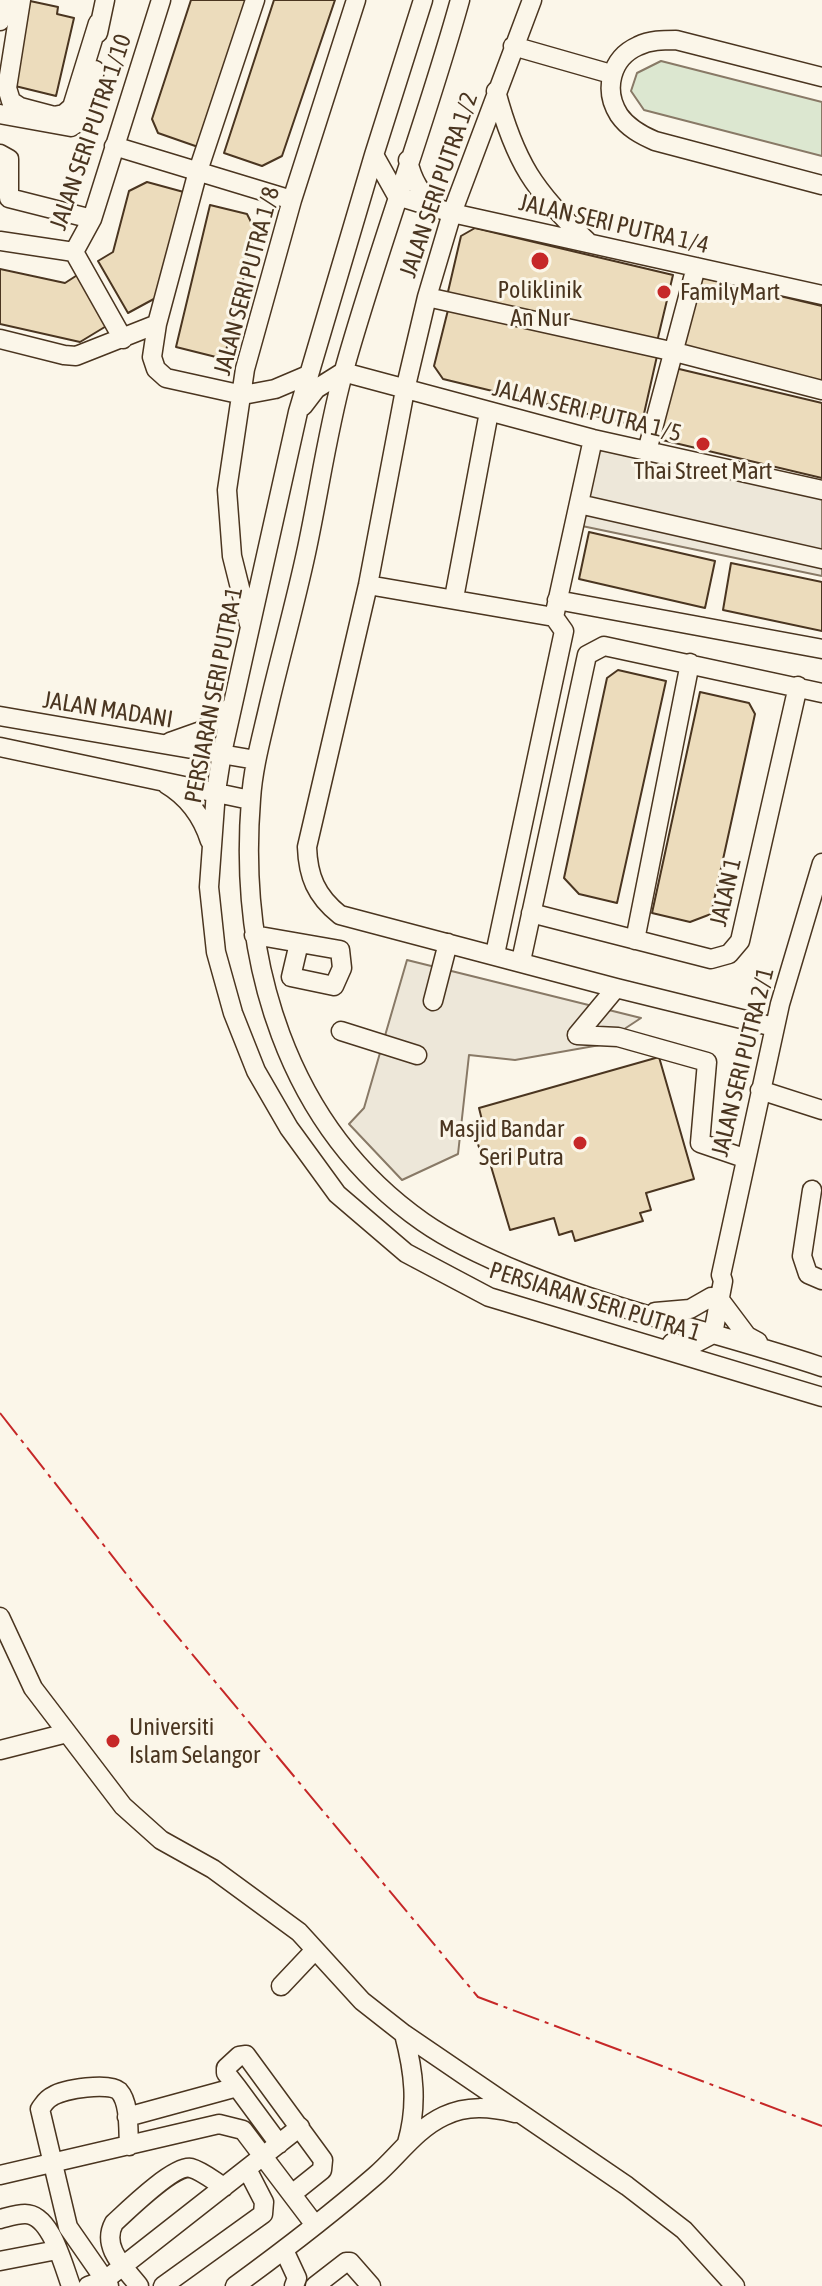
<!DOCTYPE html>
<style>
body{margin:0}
canvas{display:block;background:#fbf6e9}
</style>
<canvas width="822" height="2286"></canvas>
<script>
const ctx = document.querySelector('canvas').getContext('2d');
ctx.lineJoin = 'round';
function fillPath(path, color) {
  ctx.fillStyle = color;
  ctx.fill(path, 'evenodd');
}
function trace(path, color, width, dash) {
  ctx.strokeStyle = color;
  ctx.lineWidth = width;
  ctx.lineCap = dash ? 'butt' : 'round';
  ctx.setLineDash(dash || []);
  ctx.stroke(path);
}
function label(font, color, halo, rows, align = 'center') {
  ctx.font = font + ' "Asap Condensed",sans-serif';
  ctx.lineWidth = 6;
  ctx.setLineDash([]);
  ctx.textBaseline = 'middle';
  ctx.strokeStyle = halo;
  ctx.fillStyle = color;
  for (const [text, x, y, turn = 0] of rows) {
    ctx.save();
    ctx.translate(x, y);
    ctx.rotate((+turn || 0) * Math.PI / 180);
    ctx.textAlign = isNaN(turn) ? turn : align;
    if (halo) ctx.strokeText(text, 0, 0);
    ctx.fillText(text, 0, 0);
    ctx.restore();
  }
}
const green = new Path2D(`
 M661 61 822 102V156L644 110 631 91 637 73Z`);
const parking = new Path2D(`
 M600 447 822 497V576L582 526Z
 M407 960 641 1018 600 1045 515 1060 469 1055 458 1154 402 1180 349 1124 364 1108Z`);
const building = new Path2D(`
 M191 0H254L201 148 158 133 152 119Z
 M274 0H335L282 156 262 166 224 153Z
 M30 1 58 7 57 14 74 18 56 96 11 85Z
 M147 182 191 194 163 294 128 313 98 261 113 252 129 191Z
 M210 205 247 214 255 230 224 359 176 347Z
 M475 228 673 275 656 346 447 296 461 236Z
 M0 269 65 283 82 272 113 322 80 342 0 324Z
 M700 277 822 306V381L683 348Z
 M449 306 657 356 641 427 443 379 434 366Z
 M675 368 822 403V478L658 439Z
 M589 532 715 561 705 608 579 579Z
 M731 563 822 582V631L723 610Z
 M618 670 666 681 617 903 579 894 564 878 607 678Z
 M700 692 749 703 755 714 711 914 690 922 652 913Z
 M659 1057 694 1179 646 1193 651 1210 640 1213 643 1221 575 1241 572 1231 559 1235 554 1218 510 1230 490 1163 484 1165 472 1123 482 1120 479 1108Z`);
const minor = new Path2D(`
 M21 0 7 88 11 101 20 107 54 116 64 114 72 107 98 23
 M255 0 198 171 157 324 152 357 156 369 166 378 243 395 275 389 308 375
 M423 0 374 155 298 412 222 753 216 791 209 887 216 952 233 1013 256 1071 289 1128 337 1194 406 1253 489 1297 822 1397
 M460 0C425 126 378 248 343 374 327 433 319 493 306 553 295 604 281 654 269 705 262 736 253 767 251 799 238 960 286 1126 423 1222 453 1243 489 1259 523 1273 620 1312 723 1334 822 1367
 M532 0 452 213 427 297 405 390 368 585 307 847C308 876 316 896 340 915L616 988 774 1027
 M0 21 5 4 9 0
 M98 33 105 0
 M513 46 611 74
 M822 77 676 40C663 40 650 40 638 46 611 58 603 90 619 115 628 128 641 135 655 141L822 185
 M496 91C515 162 534 191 587 241
 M0 114 71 127C90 116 90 91 95 70
 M114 146 292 200
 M0 154 9 159V198L92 219
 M374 155 397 196
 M408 160C412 180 421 194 436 208
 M397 196 452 213 822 295
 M0 241 74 252 92 219 161 0
 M74 252 123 339
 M427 297 675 352 822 390
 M0 339 64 355 76 356 157 324
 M343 372 593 439 822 490
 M303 406 316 389 343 372
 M647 451 696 267
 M579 504 822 559
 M368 585 554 617 593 439
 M454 598 489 412
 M557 600 822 649
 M249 624 232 556 227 490 245 369 292 200 356 0
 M0 716 256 760
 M170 742 201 731 232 706
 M0 747 250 800
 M166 784C188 797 202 816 210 841
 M531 913 711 959 729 954 740 941 798 686
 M254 935 340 950 342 968 334 986 291 977 299 943
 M635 940 690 663
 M495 954 564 631 554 617
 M521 961 587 655 604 646 822 693
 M433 1001 448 943
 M341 1031 417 1055
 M577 1035 618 1037 707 1062 700 1143 744 1158
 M577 1035 616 988
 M760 1090 822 1110
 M812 1190 802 1256 808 1274 822 1280
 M720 1300 747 1336 758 1342
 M655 1312 690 1309 711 1297
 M672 1343 692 1345 713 1334 723 1281 721 1275 780 1004 822 863
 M0 1617 33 1688 123 1806 161 1840 213 1869 299 1932 362 2001 404 2034 627 2186 684 2230 735 2286
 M0 1750 67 1733
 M281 1986 315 1950
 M404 2034C414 2072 418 2105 407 2143
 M237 2087 226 2073V2068L239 2056 246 2055 323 2160 322 2170 292 2194
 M127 2117 237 2087 279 2144
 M0 2175 219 2124 243 2130 315 2225
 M0 2219C8 2217 17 2214 25 2214 51 2214 63 2265 71 2286
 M284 2250 297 2278 294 2286
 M0 2261 57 2250
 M88 2286 105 2280 300 2127
 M109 2286 68 2227 40 2109C44 2104 46 2099 53 2096 64 2089 109 2082 119 2091 130 2103 128 2130 129 2146
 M139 2286C124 2267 101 2247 114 2223 127 2211 175 2164 191 2168 202 2171 214 2181 224 2187
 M163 2286 263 2214 264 2202 247 2169
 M235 2286C283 2251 330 2215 375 2176 398 2156 416 2129 444 2116 467 2105 490 2107 515 2113
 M315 2286 346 2262H350L371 2286`);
const power = new Path2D(`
 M0 1413 142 1594 478 1997 822 2126`);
const markers = [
 [540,261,10,"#c62828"],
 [664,292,8,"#c62828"],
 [703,444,8,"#c62828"],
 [580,1143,8,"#c62828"],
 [113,1741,8,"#c62828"]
];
const streetNames = [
 ["JALAN SERI PUTRA 1/10",91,132,-71],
 ["JALAN SERI PUTRA 1/2",439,185,-71],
 ["JALAN SERI PUTRA 1/4",614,224,13],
 ["JALAN SERI PUTRA 1/8",247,281,-75],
 ["JALAN SERI PUTRA 1/5",587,411,14],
 ["PERSIARAN SERI PUTRA 1",214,695,-79],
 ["JALAN MADANI",108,710,9],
 ["JALAN 1",726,892,-77],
 ["JALAN SERI PUTRA 2/1",743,1062,-76],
 ["PERSIARAN SERI PUTRA 1",595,1302,17]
];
const poiNames = [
 ["Poliklinik",540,290],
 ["An Nur",540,318],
 ["FamilyMart",680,292,"left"],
 ["Thai Street Mart",703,471],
 ["Masjid Bandar",564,1129,"right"],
 ["Seri Putra",564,1157,"right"],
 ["Universiti",129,1727,"left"],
 ["Islam Selangor",129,1755,"left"]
];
fillPath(green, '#dce7d0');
trace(green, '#887966', 2);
fillPath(parking, '#ede7d9');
trace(parking, '#887966', 2);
fillPath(building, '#ecdcbc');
trace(building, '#4a3520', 2);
trace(minor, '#4a3520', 21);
trace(minor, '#fbf6e9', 18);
trace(power, '#c62828', 2, [28, 6, 4, 6]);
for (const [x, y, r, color] of markers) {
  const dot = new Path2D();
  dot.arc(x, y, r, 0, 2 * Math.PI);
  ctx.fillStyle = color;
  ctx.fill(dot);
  trace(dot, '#fbf6e9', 3);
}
label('24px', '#4a3520', '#fbf6e9', streetNames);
label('24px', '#4a3520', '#fbf6e9', poiNames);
</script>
